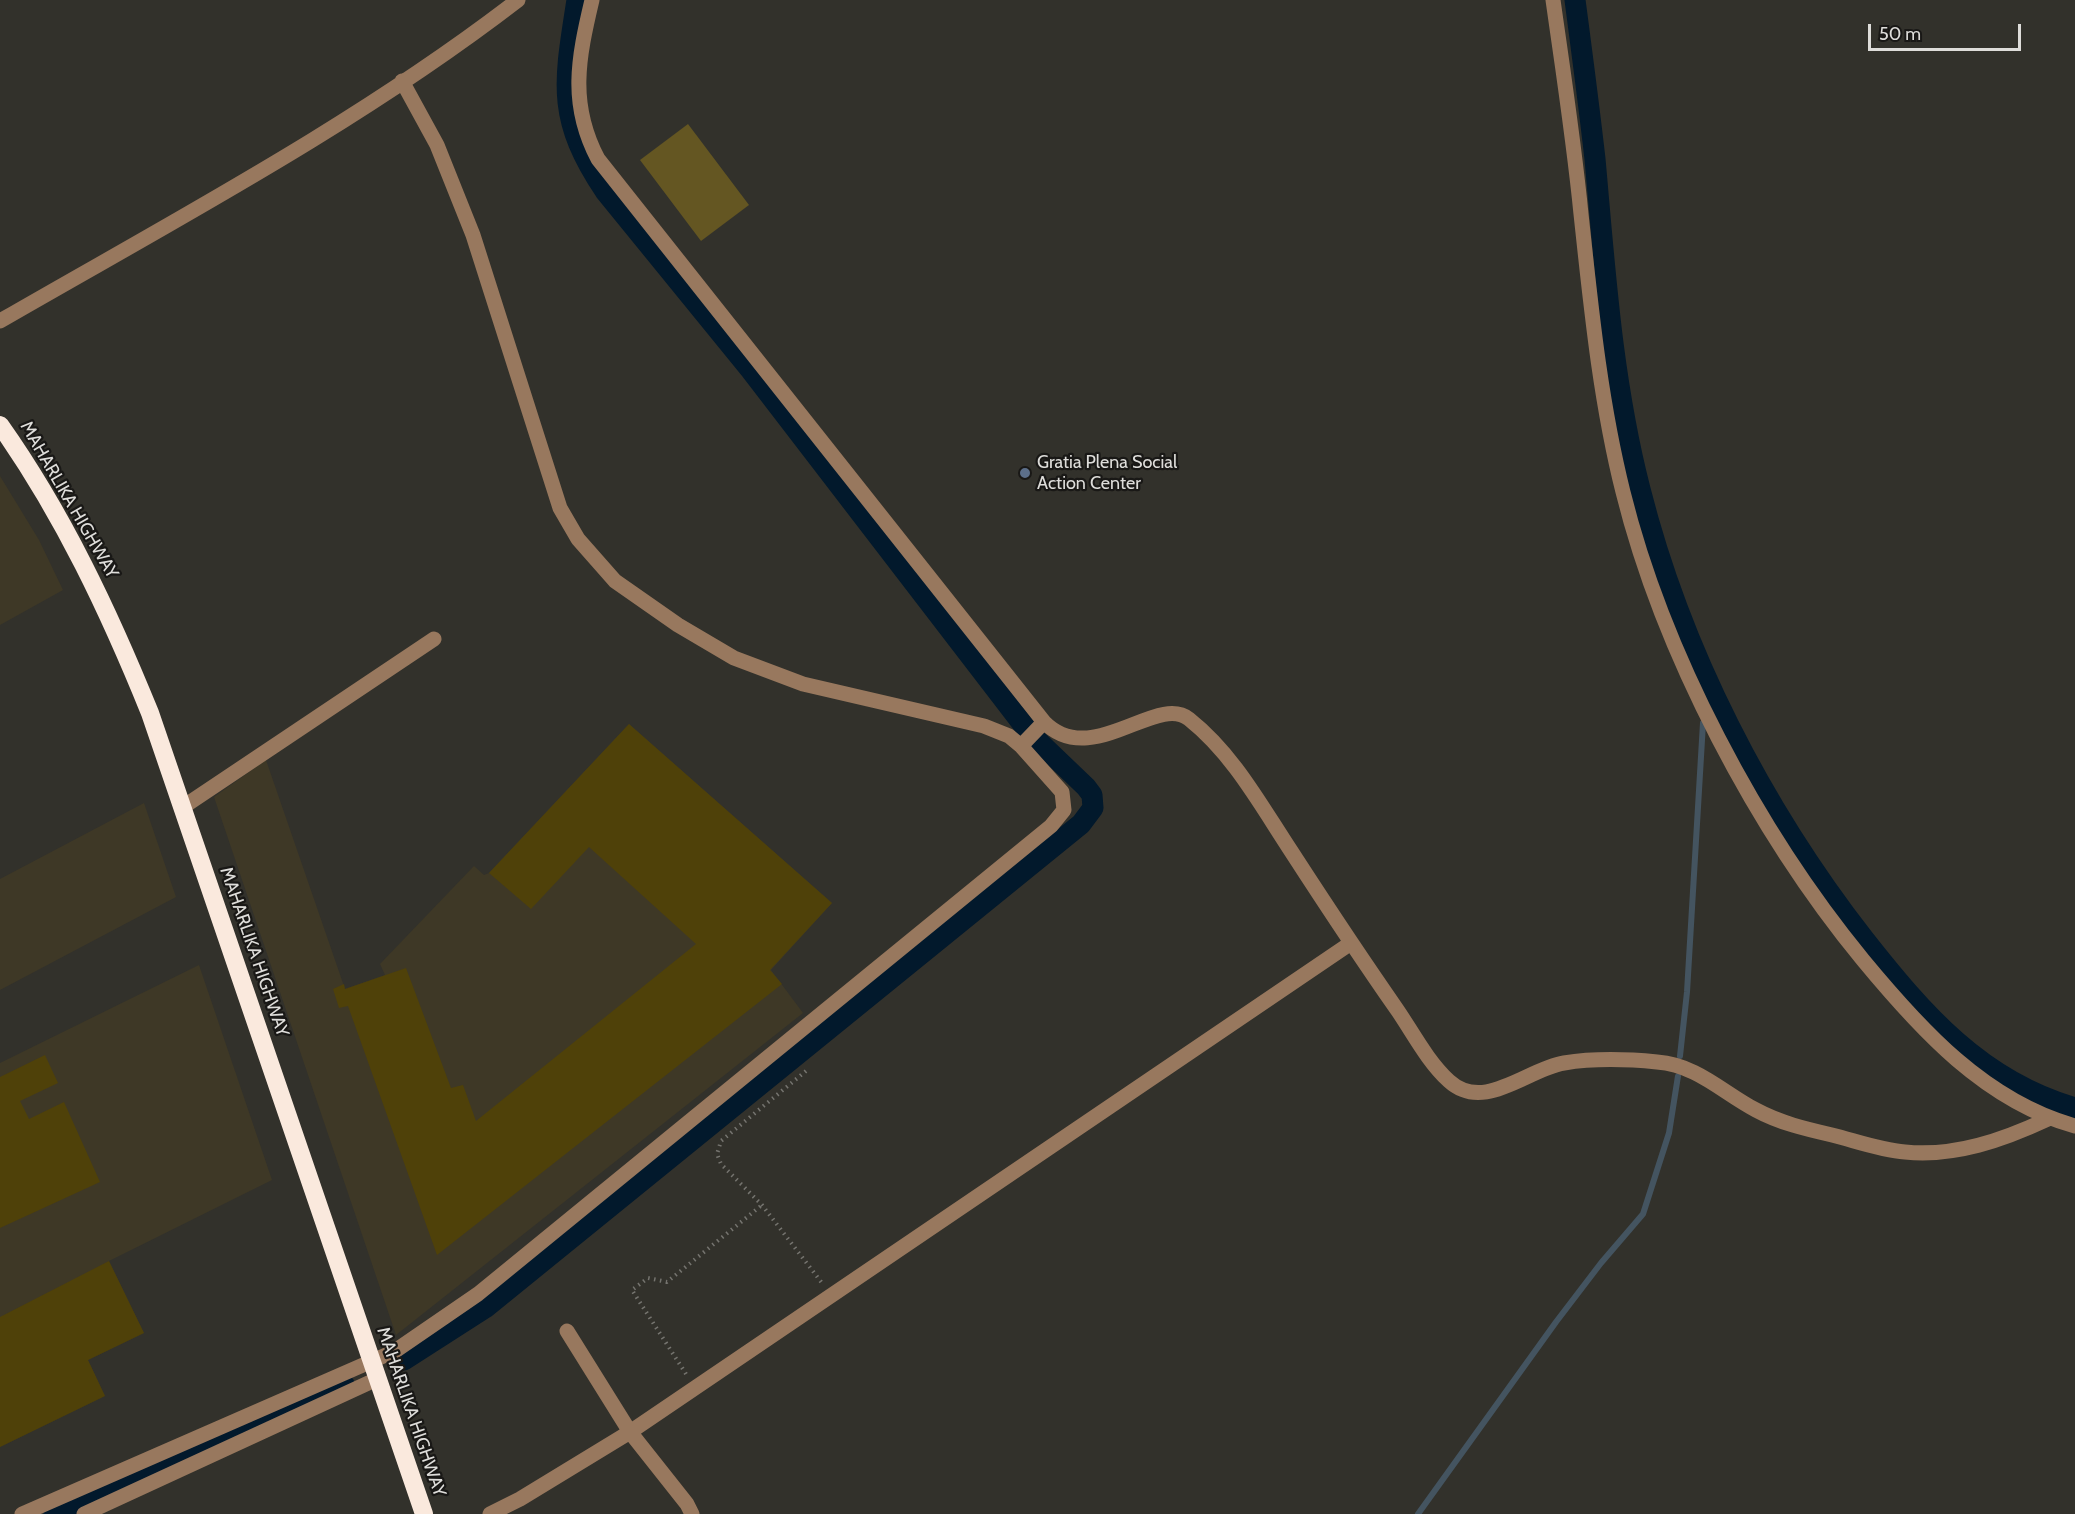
<!DOCTYPE html>
<style>
body{margin:0}
#map{position:relative;width:2075px;height:1514px;overflow:hidden;background:#32312b;font-family:Cabin,sans-serif}
canvas{display:block}
.scale{position:absolute;left:1868px;top:24px;width:153px;height:27px;box-sizing:border-box;border:3px solid #deddda;border-top:0;padding-left:8px;font-size:18px;line-height:21px;white-space:nowrap;color:#deddda;-webkit-text-stroke:4px #191816;paint-order:stroke}
</style>
<div id="map">
<canvas width="2075" height="1514"></canvas>
<div class="scale">50 m</div>
</div>
<script>
const ctx = document.querySelector('canvas').getContext('2d');
ctx.lineJoin = 'round';
function fillPath(path, color) {
  ctx.fillStyle = color;
  ctx.fill(path, 'evenodd');
}
function trace(path, color, width, dash) {
  ctx.strokeStyle = color;
  ctx.lineWidth = width;
  ctx.lineCap = dash ? 'butt' : 'round';
  ctx.setLineDash(dash || []);
  ctx.stroke(path);
}
function label(font, color, halo, rows, align = 'center') {
  ctx.font = font + ' Cabin,sans-serif';
  ctx.lineWidth = 4.5;
  ctx.setLineDash([]);
  ctx.textBaseline = 'middle';
  ctx.strokeStyle = halo;
  ctx.fillStyle = color;
  for (const [text, x, y, turn = 0] of rows) {
    ctx.save();
    ctx.translate(x, y);
    ctx.rotate((+turn || 0) * Math.PI / 180);
    ctx.textAlign = isNaN(turn) ? turn : align;
    if (halo) ctx.strokeText(text, 0, 0);
    ctx.fillText(text, 0, 0);
    ctx.restore();
  }
}
const industrial = new Path2D(`
 M0 476 39 540 63 590 0 625Z
 M629 724 832 903 771 970 803 1013 396 1335 214 797 266 760 345 989 385 975 380 964 474 866 484 875 489 873Z
 M144 803 176 897 0 990V879Z
 M199 965 272 1180 109 1261 144 1333 88 1360 105 1396 0 1447V1063Z`);
const green = new Path2D(`
 M688 124 749 205 701 241 640 160Z`);
const stream = new Path2D(`
 M1680 1056 1687 992 1703 723
 M1418 1514 1556 1322 1601 1263 1643 1214 1669 1133 1678 1076`);
const canal = new Path2D(`
 M577 0C564 83 556 118 605 191L750 369 1025 727
 M1575 0C1582 53 1589 106 1595 159 1605 270 1612 380 1640 489 1681 651 1762 808 1864 939 1923 1014 1981 1081 2075 1108
 M404 1360 485 1308 1081 824 1093 808 1092 795 1086 787 1038 741
 M54 1514 344 1384`);
const building = new Path2D(`
 M629 724 832 903 770 970 782 984 437 1255 348 1006 339 1008 333 989 344 984 345 989 406 968 451 1088 463 1085 476 1121 696 944 589 847 531 909 489 873Z
 M45 1055 58 1083 20 1101 29 1119 64 1102 100 1182 0 1228V1077Z
 M109 1261 144 1333 88 1360 105 1396 0 1447V1317Z`);
const path = new Path2D(`
 M806 1071 721 1141 717 1154 721 1164 762 1205 822 1283
 M686 1374 632 1290 648 1278 667 1282 762 1205`);
const minor = new Path2D(`
 M1553 0C1563 71 1574 142 1581 214 1591 307 1600 400 1623 492 1663 653 1757 831 1863 960 1920 1029 1985 1101 2075 1126
 M402 81 437 145 473 235 560 508 578 539 615 581 678 625 734 658 803 684 984 726 1009 736 1021 746
 M0 321C175 220 357 124 518 0
 M1044 722C1091 770 1157 693 1189 719 1233 754 1260 804 1291 851 1326 905 1361 958 1398 1011 1413 1033 1428 1062 1449 1081 1484 1113 1527 1069 1564 1063 1595 1058 1626 1059 1657 1062 1697 1065 1722 1092 1756 1110 1780 1123 1806 1129 1832 1135 1856 1141 1880 1150 1905 1152 1955 1157 2003 1140 2048 1119
 M183 807 434 639
 M567 1331 630 1432 687 1504 692 1514
 M22 1514 395 1351 478 1294 1051 826 1064 810 1062 792 1021 746 1044 722 598 159C569 104 578 59 592 0
 M84 1514 377 1379
 M490 1514 520 1499 630 1432 1351 943`);
const highway = new Path2D(`
 M0 425C63 514 109 612 150 713L424 1514`);
const markers = [
 [1025,473,6,"#5c6f8a"]
];
const poiNames = [
 ["Gratia Plena Social",1037,463],
 ["Action Center",1037,484]
];
const streetNames = [
 ["MAHARLIKA HIGHWAY",69,500,60],
 ["MAHARLIKA HIGHWAY",254,952,71],
 ["MAHARLIKA HIGHWAY",411,1412,71]
];
fillPath(industrial, '#3e3826');
fillPath(green, '#645622');
trace(stream, '#445460', 6);
trace(canal, '#02192c', 21);
fillPath(building, '#4f4109');
trace(path, '#75746f', 4, [1.5, 4.5]);
trace(minor, '#98785e', 15);
trace(highway, '#fae9dd', 18);
for (const [x, y, r, color] of markers) {
  const dot = new Path2D();
  dot.arc(x, y, r, 0, 2 * Math.PI);
  ctx.fillStyle = color;
  ctx.fill(dot);
  trace(dot, '#191816', 2);
}
label('18px', '#deddda', '#191816', poiNames, 'left');
label('18px', '#deddda', '#191816', streetNames);
</script>
